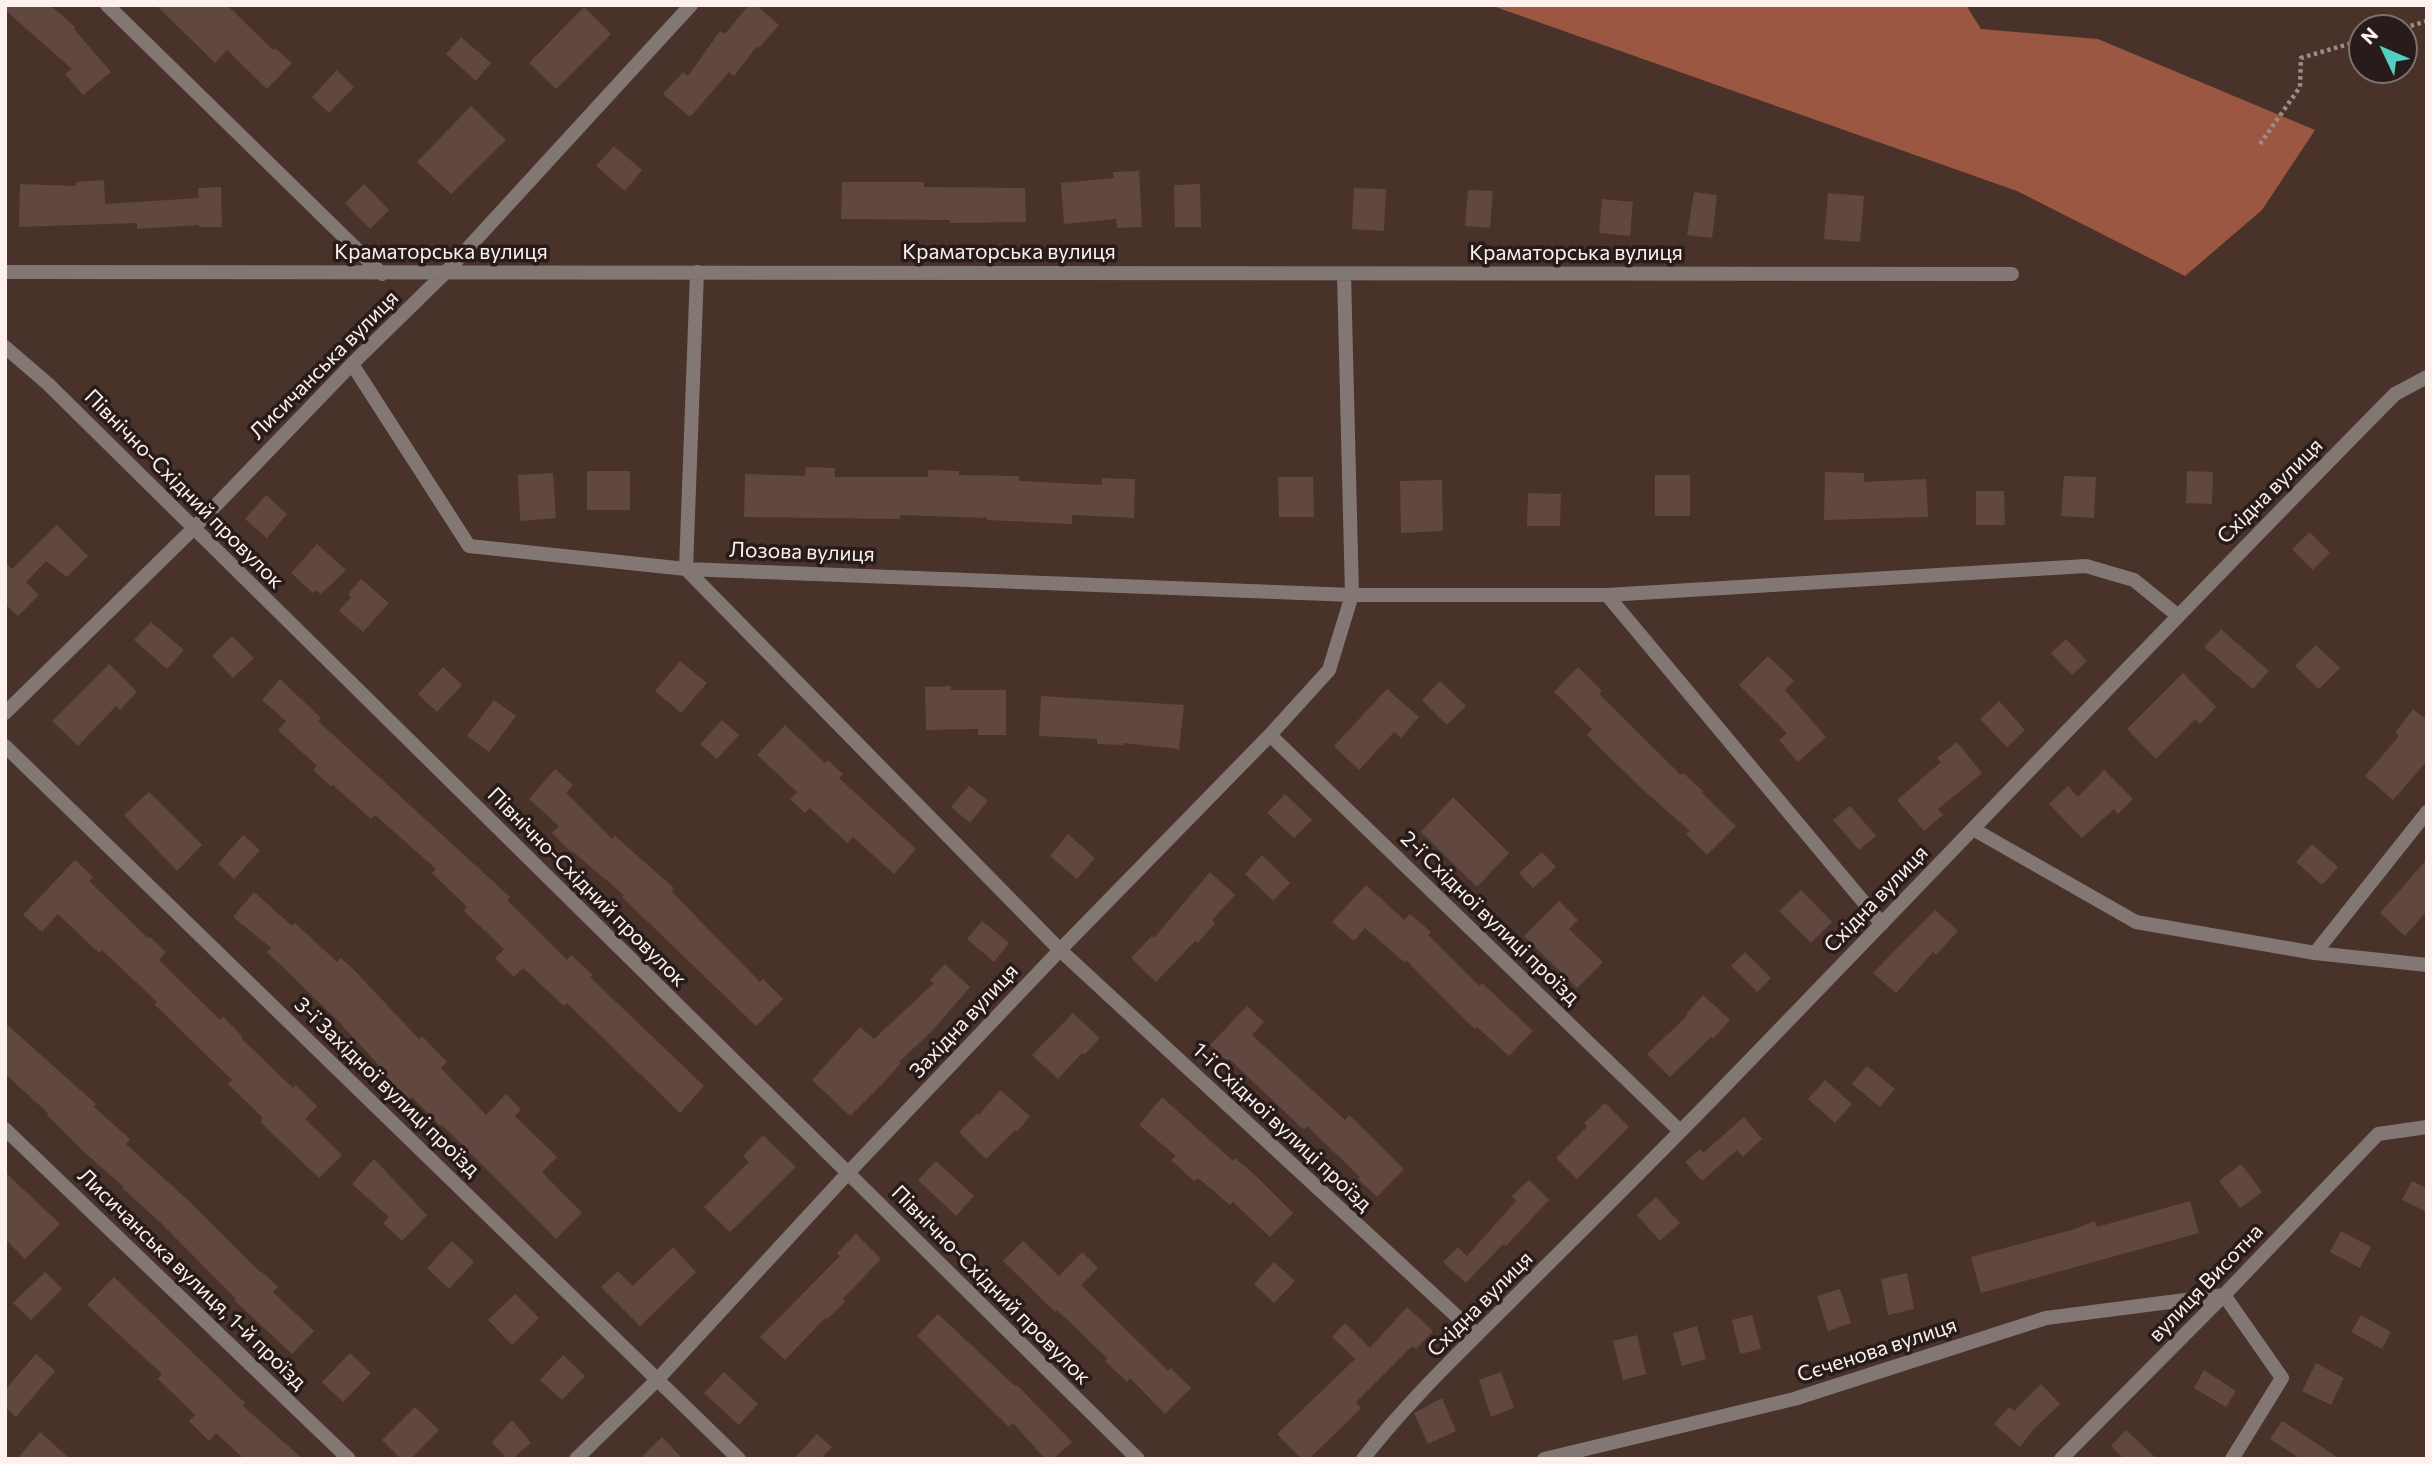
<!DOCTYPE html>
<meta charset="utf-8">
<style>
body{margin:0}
#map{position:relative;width:2432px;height:1464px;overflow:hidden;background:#48322a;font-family:Commissioner,sans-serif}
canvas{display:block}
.frame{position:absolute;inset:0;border:7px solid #fef1ed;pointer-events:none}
.north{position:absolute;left:2348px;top:14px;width:70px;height:70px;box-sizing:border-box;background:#271c19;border:2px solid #7d716e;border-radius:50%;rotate:314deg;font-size:19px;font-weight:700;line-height:28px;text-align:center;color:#fef1ed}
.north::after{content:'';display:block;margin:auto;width:24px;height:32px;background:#55cec5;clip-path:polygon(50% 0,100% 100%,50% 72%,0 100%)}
</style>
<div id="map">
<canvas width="2432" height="1464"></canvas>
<div class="frame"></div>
<div class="north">N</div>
</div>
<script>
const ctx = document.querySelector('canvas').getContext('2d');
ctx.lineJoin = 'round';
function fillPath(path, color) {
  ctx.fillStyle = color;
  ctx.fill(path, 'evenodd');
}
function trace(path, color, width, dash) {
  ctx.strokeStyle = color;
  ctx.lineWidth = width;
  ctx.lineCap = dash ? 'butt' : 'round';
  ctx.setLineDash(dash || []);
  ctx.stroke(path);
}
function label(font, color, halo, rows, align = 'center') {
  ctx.font = font + ' Commissioner,sans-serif';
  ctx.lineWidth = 7;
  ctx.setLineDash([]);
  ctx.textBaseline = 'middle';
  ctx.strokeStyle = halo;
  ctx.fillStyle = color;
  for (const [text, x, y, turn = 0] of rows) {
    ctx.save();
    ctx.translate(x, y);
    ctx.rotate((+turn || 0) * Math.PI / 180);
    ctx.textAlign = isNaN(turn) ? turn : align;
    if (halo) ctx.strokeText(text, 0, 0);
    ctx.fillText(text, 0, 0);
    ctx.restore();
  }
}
const forest = new Path2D(`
 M1490 5H1966L1981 29 2098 39 2315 130 2262 210 2185 276 2017 191Z`);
const building = new Path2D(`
 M5 5H50L75 27 74 29 111 72 83 95 65 74 72 69 5 10Z
 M156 5H227L273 50 275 48 292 63 267 89 227 50 215 63Z
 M749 5H756L779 25 759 48 757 46 734 76 729 72 690 117 663 94 683 72 688 76 720 31 725 34Z
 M584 7 611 34 556 89 529 63Z
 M461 37 491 63 476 81 446 54Z
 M337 70 354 87 329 113 312 97Z
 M471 106 506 140 451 194 417 162Z
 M614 146 642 170 625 191 596 166Z
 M1139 171 1142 227 1117 228 1116 219 1064 224 1061 183 1114 178 1113 172Z
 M104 180 105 204 199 198 198 188 221 187 222 227H199V225L137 229V223L19 227 20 184 76 186V182Z
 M842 182H924V187L1025 188 1026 222 950 223V220L841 219Z
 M364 184 389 210 370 229 345 203Z
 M1200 184 1201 227H1175L1174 185Z
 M1354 188 1386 189 1384 231 1352 229Z
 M1468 190 1493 191 1490 228 1465 226Z
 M1694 192 1717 195 1712 238 1687 235Z
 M1828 193 1864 196 1860 242 1824 239Z
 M1602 199 1633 202 1630 236 1599 233Z
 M806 467 835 468V477H928V470L959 471V475L1019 476V481L1102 485V478L1135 479 1134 518 1072 515V524L987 520V518L900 515V519L744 517 745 474 805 476Z
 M587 471H630V510H587Z
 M2187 471 2213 472 2212 504 2186 503Z
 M1825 472 1864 473V482L1926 479 1928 517 1824 520Z
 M553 473 556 518 520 521 518 475Z
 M1655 475H1690V516H1655Z
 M2064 476 2096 477 2094 518 2061 516Z
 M1278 477H1313L1314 517H1279Z
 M1442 480 1443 531 1401 533 1400 481Z
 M1976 491H2004L2005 525H1976Z
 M1528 493 1561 494 1560 526H1527Z
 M266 495 287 514 267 538 245 519Z
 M57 525 88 556 67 577 46 561 26 582 39 595 18 616 5 604V562L12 569Z
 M2310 532 2330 553 2313 570 2292 549Z
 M317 544 346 570 321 594 316 590 313 593 291 573Z
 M361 579 389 603 363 632 339 611 351 597 348 594Z
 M151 622 184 650 167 669 134 640Z
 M2221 629 2269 671 2253 689 2204 647Z
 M232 636 254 658 233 678 212 656Z
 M2066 639 2087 661 2072 675 2051 653Z
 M2316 645 2340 668 2319 689 2295 666Z
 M1768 656 1794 681 1785 690 1826 737 1798 762 1779 740 1787 733 1739 685Z
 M680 661 707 683 681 713 655 691Z
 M109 664 137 692 120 710 116 706 78 746 52 721Z
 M443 667 462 685 437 712 418 694Z
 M1578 667 1602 691 1599 694 1681 775 1683 773 1703 791 1702 793 1736 826 1707 855 1686 834 1690 831 1642 789 1587 735 1592 729 1554 692Z
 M2183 673 2216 707 2200 724 2195 719 2156 759 2127 729Z
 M280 679 321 718 318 721 510 897 507 900 567 960 571 955 593 975 590 977 704 1086 680 1113 567 1003 564 1006 523 968 514 977 495 958 504 949 464 911 467 907 432 873 436 869 375 815 371 819 333 785 331 786 313 770 317 766 278 730 286 721 262 700Z
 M1440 681 1466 706 1447 725 1422 700Z
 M951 686V690H1006V735H978V729L926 730 925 687Z
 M1387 689 1419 717 1401 738 1394 732 1359 770 1334 746Z
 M1041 696 1184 705 1179 749 1123 743V745L1097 744V739L1039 736Z
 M494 700 516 716 489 752 467 736Z
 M1999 701 2025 730 2007 747 1980 719Z
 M2413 709 2427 720V761L2393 800 2365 776 2399 736 2395 733Z
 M722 720 739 735 717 759 700 744Z
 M785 725 825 763 828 760 843 774 839 778 916 849 894 874 853 837 847 843 810 808 805 813 790 799 797 792 757 755Z
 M1957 742 1982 773 1938 809 1943 815 1924 831 1897 800 1941 762 1937 758Z
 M555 769 573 785 566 793 612 839 615 836 674 888 671 891 710 931 760 982 763 979 783 999 756 1026 622 897 624 895 572 851 571 852 552 833 559 826 529 799Z
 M2104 770 2133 799 2118 814 2114 809 2082 838 2049 804 2068 786 2078 797Z
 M969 786 988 801 970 823 951 807Z
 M149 792 202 845 177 871 124 815Z
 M1285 794 1312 820 1294 838 1267 813Z
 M1453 797 1509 853 1477 887 1421 832Z
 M1850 806 1876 836 1859 850 1833 820Z
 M1068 834 1095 858 1077 879 1050 856Z
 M243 835 260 850 234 879 218 864Z
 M2312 844 2338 867 2322 885 2296 862Z
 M1542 852 1556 867 1533 888 1519 873Z
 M1262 855 1290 883 1273 901 1245 874Z
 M2427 859V911L2405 936 2380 913Z
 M75 860 93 877 89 881 148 938 150 937 166 952 159 960 220 1020 223 1017 242 1036 241 1038 293 1088 296 1085 317 1106 305 1119 342 1155 319 1178 260 1122 263 1118 228 1084 232 1080 154 1004 157 1002 102 950 99 953 58 914 42 932 23 915Z
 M1210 872 1235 895 1212 920 1215 923 1198 943 1195 941 1156 982 1131 958 1152 936 1154 938Z
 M1366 885 1404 920 1410 914 1431 932 1428 935 1479 986 1482 983 1533 1031 1509 1056 1477 1027 1475 1029 1460 1015 1406 960 1404 962 1365 928 1354 941 1332 922Z
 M1801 890 1832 922 1811 943 1779 911Z
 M254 892 292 926 295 923 337 962 341 958 355 971 419 1039 422 1036 447 1062 441 1068 486 1115 506 1094 521 1109 515 1116 557 1157 542 1172 582 1213 556 1239 442 1125 440 1126 412 1097 409 1100 384 1075 386 1073 338 1021 267 952 271 948 233 917Z
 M1559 901 1578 920 1569 929 1603 962 1577 988 1524 936Z
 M1935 910 1958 931 1936 955 1933 952 1896 993 1873 973Z
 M982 921 1009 943 994 962 967 939Z
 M1745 952 1771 978 1757 992 1731 966Z
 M945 964 970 987 932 1031 899 1062 901 1063 887 1079 850 1116 812 1080 860 1027 874 1039 934 983 930 980Z
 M1703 995 1730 1020 1713 1039 1711 1037 1670 1077 1647 1054 1688 1015 1686 1014Z
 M1247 1006 1264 1022 1252 1035 1345 1120 1349 1115 1404 1169 1377 1197 1358 1179 1360 1177 1307 1126 1304 1130 1229 1059 1227 1061 1210 1045Z
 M1073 1013 1100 1038 1084 1055 1082 1053 1058 1079 1032 1055Z
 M5 1023 96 1104 94 1107 130 1139 126 1144 190 1202 260 1272 261 1271 278 1287 273 1292 314 1331 292 1354 234 1300 236 1299 162 1224 122 1188 124 1187 85 1153 47 1115 48 1113 5 1074Z
 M1867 1066 1895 1089 1880 1107 1852 1084Z
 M1825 1080 1852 1104 1835 1123 1808 1099Z
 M1000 1090 1030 1116 1017 1132 1015 1130 986 1159 959 1132 978 1113 979 1115Z
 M1162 1097 1233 1161 1235 1158 1256 1176 1293 1213 1270 1237 1233 1202 1230 1205 1198 1178 1194 1181 1171 1160 1176 1156 1139 1125Z
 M1605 1103 1629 1127 1577 1179 1556 1158 1587 1127 1584 1123Z
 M1744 1117 1762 1139 1743 1157 1737 1150 1702 1181 1685 1162 1700 1149 1703 1153Z
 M763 1135 796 1167 730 1232 704 1207 749 1162 743 1156Z
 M374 1159 427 1215 402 1241 383 1223 389 1217 352 1184Z
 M936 1161 974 1196 956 1216 918 1180Z
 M2241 1164 2262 1192 2240 1208 2219 1181Z
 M5 1172 60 1224 25 1259 5 1239Z
 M1529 1180 1549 1200 1506 1246 1503 1244 1466 1283 1443 1262 1458 1247 1467 1256 1516 1201 1512 1196Z
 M2412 1181 2427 1188V1212L2402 1200Z
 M1656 1197 1680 1223 1660 1241 1637 1215Z
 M2190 1201 2199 1233 1981 1293 1971 1257 2075 1229 2095 1221 2097 1227Z
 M2341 1231 2371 1247 2360 1268 2330 1252Z
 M856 1234 881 1259 843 1299 845 1302 827 1319 825 1318 785 1360 760 1337 840 1256 837 1253Z
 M452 1241 474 1262 449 1289 427 1268Z
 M1023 1241 1059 1276 1082 1252 1098 1268 1081 1285 1168 1371 1171 1368 1191 1388 1165 1414 1130 1378 1127 1382 1105 1361 1108 1359 1057 1310 1055 1312 1003 1261Z
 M673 1247 696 1272 640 1326 601 1287 618 1271 633 1286Z
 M1274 1262 1295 1281 1274 1303 1254 1284Z
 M45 1272 62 1289 31 1320 13 1303Z
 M1907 1273 1914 1309 1888 1315 1881 1279Z
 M114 1277 245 1403 243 1406 303 1459H244L216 1433 209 1441 189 1421 195 1415 158 1379 162 1374 87 1305Z
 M1840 1289 1851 1323 1828 1331 1817 1296Z
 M515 1294 539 1318 512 1345 488 1320Z
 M1407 1307 1433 1331 1416 1349 1412 1346 1356 1402 1361 1408 1344 1425 1309 1459H1302L1277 1434 1355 1359 1332 1337 1345 1323 1370 1348Z
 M938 1314 1015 1386 1017 1385 1072 1442 1053 1459H1045L1013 1423 1009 1427 917 1336Z
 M1752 1315 1761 1349 1740 1354 1732 1320Z
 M2361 1315 2391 1332 2382 1349 2351 1332Z
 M1697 1326 1706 1359 1682 1366 1673 1333Z
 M1637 1335 1646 1374 1623 1380 1613 1341Z
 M350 1353 371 1373 343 1402 322 1382Z
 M36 1354 55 1371 16 1417 5 1407V1390Z
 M563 1355 585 1376 562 1400 540 1380Z
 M2316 1363 2344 1378 2331 1405 2302 1391Z
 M2204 1370 2236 1391 2226 1407 2194 1388Z
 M724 1372 758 1404 739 1425 704 1393Z
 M1501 1372 1514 1408 1491 1417 1479 1380Z
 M2041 1384 2060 1404 2034 1429 2020 1447 1994 1424 2009 1407 2014 1411Z
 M1442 1398 1456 1431 1428 1444 1414 1413Z
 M415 1407 439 1430 411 1459H401L382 1440Z
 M512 1420 531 1443 512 1459H507L492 1442Z
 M2282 1421 2293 1428 2340 1459H2301L2270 1439Z
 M2126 1430 2157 1459H2124L2111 1446Z
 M40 1432 70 1459H17Z
 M817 1434 832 1447 821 1459H793Z
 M662 1437 683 1459H640Z`);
const path = new Path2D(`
 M2404 28 2427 21
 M2260 144 2300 87 2301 58 2362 40`);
const minor = new Path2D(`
 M107 5 382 274
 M5 272 2012 274
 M697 272 686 569 1060 950 1477 1335
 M5 347 48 384 1138 1459
 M352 364 469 546 686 569 1352 595H1607L2086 566 2134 580 2177 615
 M1607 595 1882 924
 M5 713 194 528 352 364 446 272 691 5
 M1270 735 1680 1131
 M5 746 739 1459
 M1973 829 2136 922 2315 953 2427 965
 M2315 953 2427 812
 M5 1129 349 1459
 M576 1459 657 1380 848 1173 1060 950 1270 735 1329 670 1352 595 1344 274
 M1363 1459C1407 1402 1460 1352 1511 1301 1581 1231 1652 1161 1721 1090 1946 858 2168 624 2395 394L2427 377
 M1544 1459 1794 1399 2046 1318 2224 1295 2282 1378 2232 1459
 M2061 1459 2224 1295 2378 1134 2427 1127`);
const streetNames = [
 ["Краматорська вулиця",441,252],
 ["Краматорська вулиця",1009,252],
 ["Краматорська вулиця",1576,253],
 ["Лисичанська вулиця",324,365,-45],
 ["Північно-Східний провулок",184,489,45],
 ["Східна вулиця",2270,491,-45],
 ["Лозова вулиця",802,552,2],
 ["Північно-Східний провулок",587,887,45],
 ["Східна вулиця",1876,899,-46],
 ["2-ї Східної вулиці проїзд",1490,918,44],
 ["Західна вулиця",964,1021,-47],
 ["3-ї Західної вулиці проїзд",387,1087,44],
 ["1-ї Східної вулиці проїзд",1282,1127,43],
 ["Лисичанська вулиця, 1-й проїзд",192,1279,44],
 ["вулиця Висотна",2206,1283,-46],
 ["Північно-Східний провулок",991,1285,45],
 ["Східна вулиця",1480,1304,-45],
 ["Сєченова вулиця",1877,1350,-18]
];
fillPath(forest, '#9b5741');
fillPath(building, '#604840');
trace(path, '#9d8c86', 4.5, [3.5, 3.5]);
trace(minor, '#837773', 14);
label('21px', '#fef1ed', '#271c19', streetNames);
</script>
